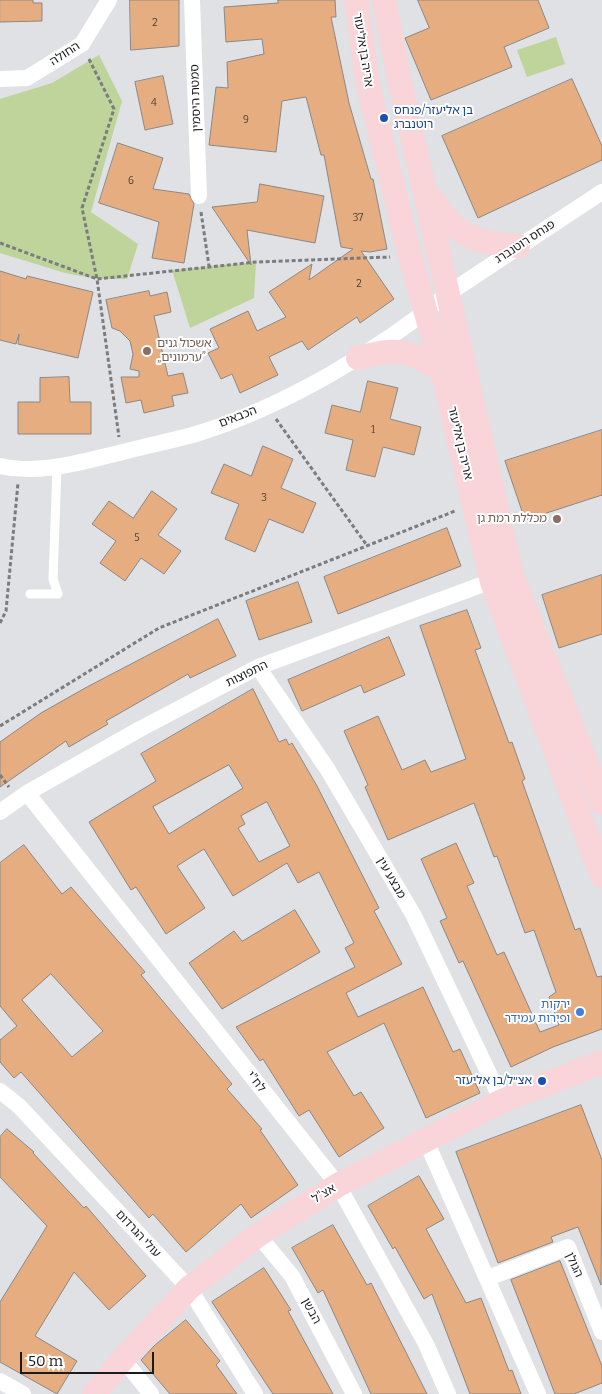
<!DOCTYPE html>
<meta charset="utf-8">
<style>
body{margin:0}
#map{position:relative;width:602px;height:1394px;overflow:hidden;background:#dfe1e5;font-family:Bitter,serif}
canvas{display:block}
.scale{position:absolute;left:20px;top:1352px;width:134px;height:22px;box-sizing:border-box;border:2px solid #1b1b1d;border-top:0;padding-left:6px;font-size:15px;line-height:18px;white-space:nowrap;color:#1b1b1d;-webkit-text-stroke:4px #fff;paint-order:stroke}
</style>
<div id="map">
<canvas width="602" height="1394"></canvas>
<div class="scale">50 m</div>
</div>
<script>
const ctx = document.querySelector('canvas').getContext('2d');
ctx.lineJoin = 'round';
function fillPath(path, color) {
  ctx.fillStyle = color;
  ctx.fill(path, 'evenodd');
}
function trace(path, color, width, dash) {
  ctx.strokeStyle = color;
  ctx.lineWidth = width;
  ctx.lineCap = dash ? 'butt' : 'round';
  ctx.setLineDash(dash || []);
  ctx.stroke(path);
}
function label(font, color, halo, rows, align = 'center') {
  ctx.font = font + ' Bitter,"Noto Sans Hebrew",serif';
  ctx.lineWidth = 4;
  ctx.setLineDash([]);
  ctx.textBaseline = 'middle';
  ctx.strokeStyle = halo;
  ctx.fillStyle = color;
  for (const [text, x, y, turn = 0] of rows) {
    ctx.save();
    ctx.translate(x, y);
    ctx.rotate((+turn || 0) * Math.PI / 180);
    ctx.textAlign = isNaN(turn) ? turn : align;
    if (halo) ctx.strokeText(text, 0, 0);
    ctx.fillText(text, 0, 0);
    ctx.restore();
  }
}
const green = new Path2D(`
 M556 37 565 64 527 77 517 50Z
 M99 55 122 101 91 212 138 244 127 279H97L65 273 0 253V99L52 83Z
 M256 262 254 298 190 328 172 270Z`);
const building = new Path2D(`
 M0 0H33V3H42V21L0 22Z
 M130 0H179V46L131 50Z
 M278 0H335L336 17H331L349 103 371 179H373L387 249 370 252 361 251 394 299 360 323 357 317 308 350 302 341 269 357 278 375 240 393 232 374 221 379 208 353 219 348 210 329 248 311 257 331 286 317 269 292 312 264 309 280 353 249 341 247 324 155H321L306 97 282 101 276 152 209 145 216 87 228 88 227 62 264 54 262 39 226 42 224 7 278 3Z
 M418 0H538L549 28 504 47 512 67 431 100 405 38 429 28Z
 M163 76 173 124 145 130 135 82Z
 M572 79 602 146V160L478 218 442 136Z
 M118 143 163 158 153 189 189 194 194 204 184 263 152 258 159 222 99 203Z
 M260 184 324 196 315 243 247 230 251 265 212 207 257 202Z
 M0 271 26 279 27 276 93 292 78 358 18 344 19 334 16 344 0 340Z
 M149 291 150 296 167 292 171 312 154 316 168 376 183 373 188 393 172 396 174 406 144 413 141 400 126 403 121 377H139V371L130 369 133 354 130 341 120 331 112 328 106 300Z
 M69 377 70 402H91V434H18V402H40V378Z
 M368 381 398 388 390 419 421 427 414 455 383 447 375 477 346 470 353 440 325 433 332 405 360 412Z
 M602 430V495L525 520 505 461Z
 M263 446 293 459 281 488 316 503 303 533 269 519 255 552 225 539 239 504 211 493 224 464 251 476Z
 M152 491 177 509 158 535 181 551 164 574 141 558 125 581 100 563 116 541 92 524 109 501 133 518Z
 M447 528 461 566 338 614 324 577Z
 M602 575V634L559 648 542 595Z
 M298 582 312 622 259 640 246 601Z
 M467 610 481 648 475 650 509 743 512 742 525 779 522 781 575 930 580 928 597 977 602 976V1029L553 1047 511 1067 463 961 459 963 440 921 447 918 421 859 456 843 474 883 467 886 497 955 504 952 540 1032 559 1025 549 997 556 992 534 930 525 933 497 856 494 857 474 803 388 840 365 787 368 785 344 731 378 716 402 770 425 760 431 772 466 759 420 626Z
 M218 619 236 656 190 678 188 674 106 721 108 724 69 747 66 741 0 787V742L41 713 87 687Z
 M389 637 405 675 364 693 361 685 302 711 288 680Z
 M253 689 279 742 286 739 289 745 292 743 317 786 379 908 374 911 402 964 346 993 358 1017 423 987 453 1052 460 1049 480 1093 426 1118 384 1023 327 1052 354 1096 361 1092 384 1128 339 1157 309 1110 299 1116 263 1059 260 1061 236 1027 355 967 345 948 354 943 319 872 298 883 287 863 233 896 204 849 177 866 205 908 166 934 136 887 131 890 89 822 156 781 141 754ZM229 765 243 788 169 834 153 807ZM267 802 290 846 259 862 238 828 245 824 241 816Z
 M24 845 62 894 71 887 145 972 141 975 232 1084 227 1089 262 1129 260 1130 298 1185 251 1218 241 1204 186 1252 153 1214 149 1218 21 1072 14 1078 0 1062V1040L17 1026 0 1006V863ZM51 974 103 1031 72 1057 22 1000Z
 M295 910 320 952 222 1009 189 963 234 931 242 941Z
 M581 1105 602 1160 601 1285 578 1227 551 1237 553 1242 498 1263 456 1152Z
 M7 1129 34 1152 33 1153 84 1208 86 1206 146 1276 109 1310 74 1272 35 1336 77 1361 57 1394 0 1362V1302L47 1226 0 1177V1137Z
 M419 1176 444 1219 426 1229 466 1303 481 1298 509 1371 512 1370 521 1394H470L432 1294 424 1299 395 1247 393 1249 368 1206Z
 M333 1225 367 1285 371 1283 427 1394H371L323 1290 318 1293 292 1248Z
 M560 1261 602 1366V1383L574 1394H555L511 1280Z
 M264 1268 291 1310 288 1311 333 1394H273L212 1302Z
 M186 1320 220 1361 216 1365 237 1394H170L141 1360 155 1345Z`);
const path = new Path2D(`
 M89 59 114 109 82 208 97 279 119 437
 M201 212 209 266
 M0 243 97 279 256 262 390 257
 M276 419 366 544
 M0 623 6 611 18 483
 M0 726 159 628 455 511
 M0 775 9 787`);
const lane = new Path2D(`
 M30 594H58L53 579 57 468`);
const street = new Path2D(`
 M192 0 199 196
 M0 79 27 78 82 44 109 0
 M0 466C40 475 80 462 119 453 145 446 171 441 196 434 284 407 378 351 449 293L602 192
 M258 667 328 770 414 916 502 1101
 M27 793 338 1185 426 1344 448 1394
 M0 812 27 793 140 729 258 667 500 578
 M0 1091 19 1106 189 1288 255 1394
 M426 1141 538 1394
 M258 1235 292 1276 354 1394
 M488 1278 568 1247 602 1332
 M123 1359 151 1394
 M0 1381 23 1394`);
const secondary = new Path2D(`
 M356 0 368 85 410 256 442 370 492 582 602 876
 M384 0 399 78 511 573 602 803
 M431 198C457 237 472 242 518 246
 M358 358C399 347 406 350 442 370
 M94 1394 123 1359 189 1288 258 1235 338 1185 502 1101 602 1062`);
const markers = [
 [384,118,5,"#1a4fb4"],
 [147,351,5,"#8d6e63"],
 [557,519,5,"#8d6e63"],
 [580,1012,5,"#3f7fe0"],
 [542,1081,5,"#1a4fb4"]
];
const numberNames = [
 ["2",155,23],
 ["4",154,103],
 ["9",246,120],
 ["6",131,181],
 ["37",358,218],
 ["2",359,284],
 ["1",373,430],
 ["3",264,498],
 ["5",137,538]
];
const streetNames = [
 ["אריה בן אליעזר",363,50,81],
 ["החולה",65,54,-33],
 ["סמטת היסמין",196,98,-92],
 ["פנחס רוטנברג",525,242,-33],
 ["הכבאים",238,417,-21],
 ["אריה בן אליעזר",460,443,77],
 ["התפוצות",247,674,-26],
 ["מבצע עין",391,878,60],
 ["לח\"י",256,1082,52],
 ["אצ\"ל",324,1194,-31],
 ["עולי הגרדום",138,1234,47],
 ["הגולן",574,1265,66],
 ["הבשן",311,1311,62]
];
const transitNames = [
 ["בן אליעזר/פנחס",394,111],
 ["רוטנברג",394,125],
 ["אצ״ל/בן אליעזר",532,1081,"right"]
];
const educationNames = [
 ["אשכול גנים",157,344],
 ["„ערמונים”",157,358],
 ["מכללת רמת גן",547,519,"right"]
];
const shopNames = [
 ["ירקות",570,1005],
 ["ופירות עמידר",570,1019]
];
fillPath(green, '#bed49a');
fillPath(building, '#e6ae80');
trace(building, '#8a8785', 1);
trace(path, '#7b7c7f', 3, [4, 2.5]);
trace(lane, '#fff', 9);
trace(street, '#fff', 16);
trace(secondary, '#f9d4d8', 24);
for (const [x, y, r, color] of markers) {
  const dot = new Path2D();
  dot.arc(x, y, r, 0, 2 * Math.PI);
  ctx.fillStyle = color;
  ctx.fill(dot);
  trace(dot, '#fff', 2);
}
label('10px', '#4e4036', null, numberNames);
label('12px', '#1b1b1d', '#fff', streetNames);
label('12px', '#164399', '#fff', transitNames, 'left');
label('12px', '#785e54', '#fff', educationNames, 'left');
label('12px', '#366cbe', '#fff', shopNames, 'right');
</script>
